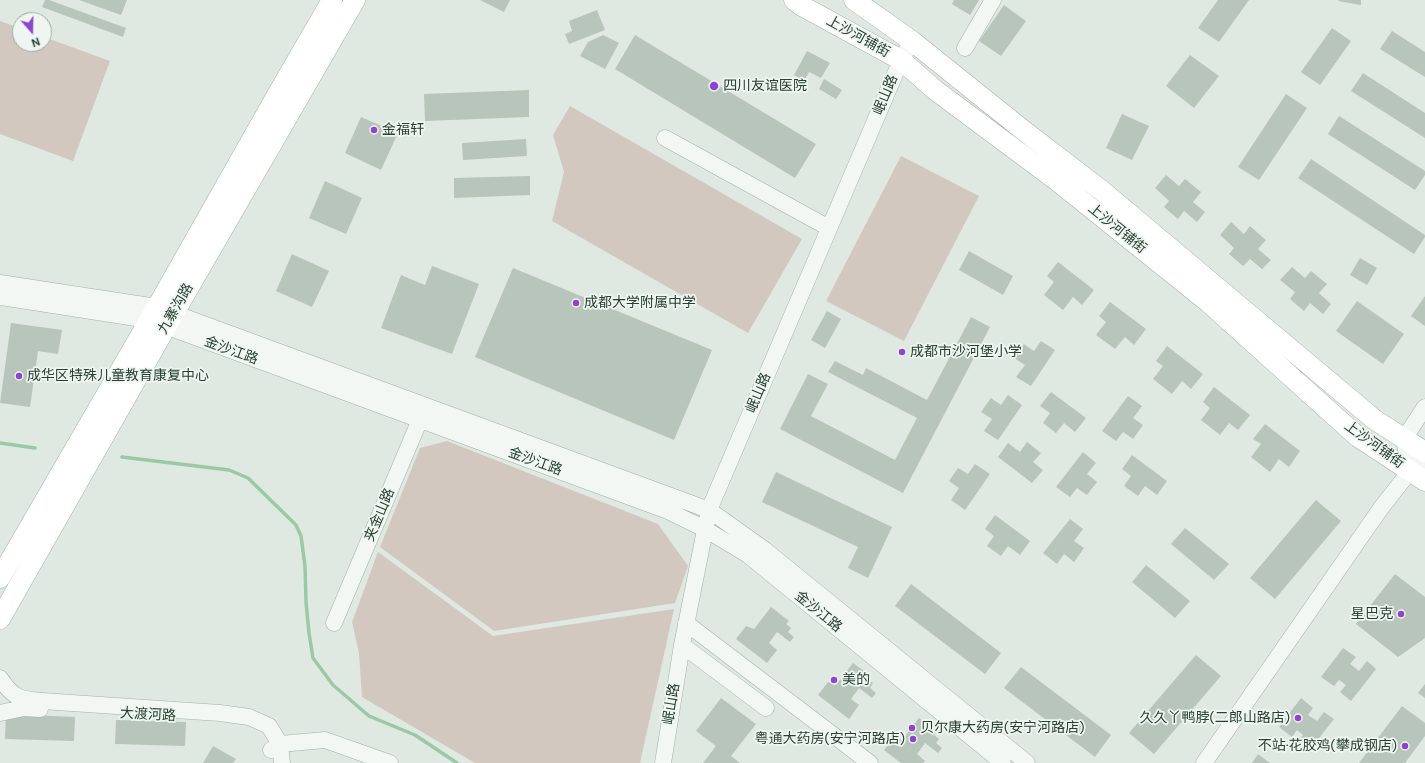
<!DOCTYPE html>
<meta charset="utf-8">
<style>
body{margin:0}
#map{position:relative;width:1425px;height:763px;overflow:hidden;background:#dfe9e2;font-family:"DM Sans",sans-serif}
canvas{display:block}
.north{position:absolute;left:12px;top:12px;width:40px;height:40px;box-sizing:border-box;background:#eff6f1;border:1px solid #9fada4;border-radius:50%;rotate:160deg;font-size:11px;font-weight:700;line-height:16px;text-align:center;color:#284030}
.north::after{content:'';display:block;margin:auto;width:14px;height:18px;background:#8f44ce;clip-path:polygon(50% 0,100% 100%,50% 72%,0 100%)}
</style>
<div id="map">
<canvas width="1425" height="763"></canvas>
<div class="north">N</div>
</div>
<script>
const ctx = document.querySelector('canvas').getContext('2d');
ctx.lineJoin = 'round';
function fillPath(path, color) {
  ctx.fillStyle = color;
  ctx.fill(path, 'evenodd');
}
function trace(path, color, width, dash) {
  ctx.strokeStyle = color;
  ctx.lineWidth = width;
  ctx.lineCap = dash ? 'butt' : 'round';
  ctx.setLineDash(dash || []);
  ctx.stroke(path);
}
function label(font, color, halo, rows, align = 'center') {
  ctx.font = font + ' "DM Sans","Noto Sans SC",sans-serif';
  ctx.lineWidth = 3.5;
  ctx.setLineDash([]);
  ctx.textBaseline = 'middle';
  ctx.strokeStyle = halo;
  ctx.fillStyle = color;
  for (const [text, x, y, turn = 0] of rows) {
    ctx.save();
    ctx.translate(x, y);
    ctx.rotate((+turn || 0) * Math.PI / 180);
    ctx.textAlign = isNaN(turn) ? turn : align;
    if (halo) ctx.strokeText(text, 0, 0);
    ctx.fillText(text, 0, 0);
    ctx.restore();
  }
}
const green = new Path2D(`
 M0 21 20 28V44H44V37L110 61 73 161 0 134Z
 M570 106 802 239 748 333 552 221 564 172 553 135Z
 M901 156 979 196 904 341 826 301Z
 M447 441 658 524 688 566 675 603 494 631 380 547 420 448Z
 M378 552 493 636 674 609 640 763H475L362 697 359 653 352 622Z`);
const stream = new Path2D(`
 M0 443 35 448
 M122 457 229 470 248 478 296 525 301 536 305 566 306 602 309 633 313 658 333 685 369 716 415 735 457 763`);
const building = new Path2D(`
 M45 0H49L126 28 123 37 42 7Z
 M79 0H127L121 15Z
 M480 0H510L504 12Z
 M954 0H979L970 15 952 4Z
 M1218 0H1249L1219 42 1198 28Z
 M1339 0H1361V5L1338 1Z
 M1004 5 1026 21 1001 56 979 41Z
 M597 10 605 30 569 44 565 34 572 31 569 21Z
 M1332 28 1351 41 1320 85 1301 72Z
 M1392 31 1425 52V77L1380 49Z
 M603 35 619 43 605 69 580 56 588 42Z
 M635 35 816 144 795 178 615 69Z
 M807 51 830 63 821 78 809 72 804 81 794 75Z
 M1190 55 1219 76 1194 108 1166 86Z
 M1363 73 1425 113V138L1351 91Z
 M824 79 842 90 836 99 819 89Z
 M529 90V117L425 121 424 94Z
 M1286 94 1307 108 1259 180 1238 167Z
 M1122 114 1149 126 1132 160 1106 148Z
 M1339 116 1425 171V175L1415 190 1328 134Z
 M361 117 398 133 381 170 345 153Z
 M526 139 527 156 463 160 462 143Z
 M1311 159 1425 235V237L1414 254 1298 178Z
 M1166 175 1179 186 1185 179 1201 192 1193 202 1205 212 1197 222 1184 211 1178 219 1164 207 1169 201 1155 188Z
 M530 176V195L454 198V178Z
 M325 181 362 198 346 234 309 218Z
 M1231 222 1244 234 1250 226 1266 240 1258 249 1271 260 1262 269 1250 259 1243 266 1229 254 1234 248 1220 235Z
 M969 251 1013 276 1003 295 959 270Z
 M292 254 329 271 312 307 276 291Z
 M1360 258 1377 268 1367 285 1350 275Z
 M1058 262 1094 290 1082 305 1073 297 1063 310 1044 295 1054 282 1047 276Z
 M432 266 479 284 452 354 381 328 401 275 425 285Z
 M1292 267 1305 278 1311 271 1327 284 1319 293 1331 304 1323 314 1310 303 1304 311 1290 299 1295 292 1280 280Z
 M513 268 712 350 674 440 475 357Z
 M1425 296V326L1411 316Z
 M1357 301 1404 334 1383 364 1336 331Z
 M1110 302 1146 329 1134 345 1125 337 1115 349 1096 335 1106 322 1099 316Z
 M827 311 841 319 825 348 811 340Z
 M971 317 990 327 903 493 780 429 808 374 828 384 811 416 895 460 917 418 828 372 835 361 863 375 866 368 927 400Z
 M11 323 62 330 58 354 38 351 30 407 0 403Z
 M1041 341 1055 350 1031 386 1016 377 1025 365 1014 358 1024 344 1034 351Z
 M1167 346 1203 374 1191 389 1182 381 1172 394 1153 379 1163 366 1156 361Z
 M1214 387 1250 415 1238 430 1229 423 1220 435 1201 420 1210 408 1203 402Z
 M1051 392 1086 418 1075 432 1064 423 1056 433 1043 423 1050 413 1040 406Z
 M1008 395 1022 405 998 440 984 431 992 419 981 412 991 398 1001 405Z
 M1128 396 1142 406 1133 418 1143 425 1133 439 1123 432 1116 441 1102 431Z
 M1265 424 1300 451 1289 467 1279 459 1270 472 1251 457 1261 444 1253 439Z
 M1027 442 1041 453 1033 462 1043 470 1032 483 998 457 1008 443 1020 452Z
 M1083 452 1096 463 1087 474 1097 482 1087 495 1077 488 1070 497 1056 487Z
 M1132 455 1167 481 1157 495 1145 486 1138 496 1124 486 1131 476 1122 469Z
 M975 464 990 474 965 510 951 500 959 488 949 481 958 468 968 474Z
 M776 472 892 527 868 578 848 568 858 547 762 502Z
 M1316 500 1341 521 1275 599 1250 578Z
 M995 515 1030 541 1020 555 1008 546 1001 556 987 546 994 536 985 529Z
 M1070 519 1083 529 1074 541 1084 548 1074 562 1064 554 1057 564 1043 553Z
 M1185 528 1229 564 1214 580 1171 544Z
 M1146 565 1190 601 1175 618 1132 582Z
 M1395 574 1425 597V638L1398 657 1356 624Z
 M911 584 1001 653 985 674 895 606Z
 M771 607 789 621 786 624 791 628 788 632 794 637 790 642 777 632 769 643 777 650 767 663 736 639 746 626 754 629Z
 M1343 648 1356 657 1350 664 1359 671 1367 661 1376 669 1351 701 1340 692 1346 685 1339 680 1334 686 1321 677Z
 M1196 655 1221 676 1154 754 1129 733Z
 M853 663 871 676 868 680 873 683 870 688 876 693 872 698 859 688 851 699 859 705 849 719 818 695 828 682 836 685Z
 M1021 667 1111 735 1095 757 1004 688Z
 M1425 684V698L1418 693Z
 M721 698 756 724 731 756 740 763H703L716 746 696 731Z
 M1301 698 1313 708 1308 715 1317 721 1324 712 1334 719 1309 751 1298 742 1303 735 1297 730 1292 737 1279 727Z
 M1402 706 1425 723V736L1405 763H1359Z
 M6 714 75 717 74 741 5 739Z
 M919 718 937 732 934 735 939 739 936 743 942 748 938 753 925 743 917 754 925 761 923 763H901L884 750 894 737 902 740Z
 M116 720 186 722 185 746 115 744Z
 M213 746 236 759 233 763H203Z
 M1258 754 1270 763H1252Z`);
const minor = new Path2D(`
 M965 48 993 0
 M665 138 829 228
 M0 283 157 307 709 510 765 550 1027 763
 M0 297 149 320 668 511 705 529 748 555 1003 763
 M1410 471 1404 439 1425 407
 M334 623 424 410
 M686 623 870 763
 M682 645 766 708
 M0 678C13 698 19 699 42 701L220 713 249 717 269 726 280 744 282 763
 M0 713 24 708 40 709
 M271 750 280 744 325 740 390 763
 M663 763 682 645 709 510 901 60 912 41
 M1204 763 1381 508 1410 471 1425 459`);
const major = new Path2D(`
 M794 0 802 6 901 60 935 90 1056 180 1208 302 1358 437 1425 481
 M854 0 912 41 1023 130 1101 190 1375 420 1425 452
 M0 578 157 307 277 95 332 0
 M0 619 166 327 355 0`);
const markers = [
 [714,86,5,"#8f44ce"],
 [374,130,4,"#8f44ce"],
 [576,303,4,"#8f44ce"],
 [902,352,4,"#8f44ce"],
 [19,376,4,"#8f44ce"],
 [1401,614,4,"#8f44ce"],
 [834,680,4,"#8f44ce"],
 [1298,718,4,"#8f44ce"],
 [912,728,4,"#8f44ce"],
 [913,739,4,"#8f44ce"],
 [1405,746,4,"#8f44ce"]
];
const streetNames = [
 ["上沙河铺街",858,37,29],
 ["岷山路",886,95,-67],
 ["上沙河铺街",1117,229,39],
 ["九寨沟路",176,309,-60],
 ["金沙江路",231,351,20],
 ["岷山路",759,393,-67],
 ["上沙河铺街",1374,445,36],
 ["金沙江路",535,462,20],
 ["夹金山路",380,515,-67],
 ["金沙江路",818,612,39],
 ["岷山路",672,704,-81],
 ["大渡河路",148,715,3]
];
const poiNames = [
 ["四川友谊医院",723,86],
 ["金福轩",382,130],
 ["成都大学附属中学",584,303],
 ["成都市沙河堡小学",910,352],
 ["成华区特殊儿童教育康复中心",27,376],
 ["星巴克",1393,614,"right"],
 ["美的",842,680],
 ["久久丫鸭脖(二郎山路店)",1290,718,"right"],
 ["贝尔康大药房(安宁河路店)",920,728],
 ["粤通大药房(安宁河路店)",905,739,"right"],
 ["不站·花胶鸡(攀成钢店)",1397,746,"right"]
];
fillPath(green, '#d2c8c0');
trace(stream, '#9ac9a4', 3.5);
fillPath(building, '#b7c5bb');
trace(minor, '#a1b0a5', 17);
trace(major, '#9fb4a5', 21);
trace(minor, '#f2f7f4', 16);
trace(major, '#fff', 20);
for (const [x, y, r, color] of markers) {
  const dot = new Path2D();
  dot.arc(x, y, r, 0, 2 * Math.PI);
  ctx.fillStyle = color;
  ctx.fill(dot);
  trace(dot, '#eff6f1', 1.5);
}
label('14px', '#284030', '#eff6f1', streetNames);
label('14px', '#284030', '#eff6f1', poiNames, 'left');
</script>
